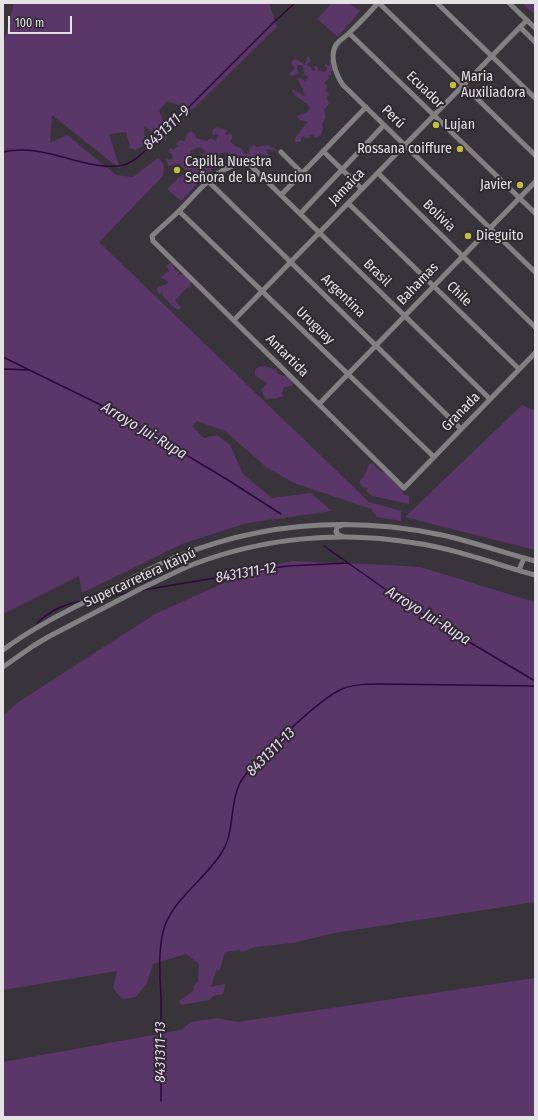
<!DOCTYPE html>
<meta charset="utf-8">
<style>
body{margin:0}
#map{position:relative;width:538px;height:1120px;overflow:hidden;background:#39343b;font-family:"Fira Sans Condensed",sans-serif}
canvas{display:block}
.frame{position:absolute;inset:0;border:4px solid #e5e2e6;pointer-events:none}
.scale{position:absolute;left:8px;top:16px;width:64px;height:18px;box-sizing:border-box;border:2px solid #e5e2e6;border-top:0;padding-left:5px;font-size:12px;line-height:14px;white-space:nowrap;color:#e5e2e6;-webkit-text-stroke:3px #2e2a30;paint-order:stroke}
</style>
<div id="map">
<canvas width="538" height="1120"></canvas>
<div class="frame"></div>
<div class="scale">100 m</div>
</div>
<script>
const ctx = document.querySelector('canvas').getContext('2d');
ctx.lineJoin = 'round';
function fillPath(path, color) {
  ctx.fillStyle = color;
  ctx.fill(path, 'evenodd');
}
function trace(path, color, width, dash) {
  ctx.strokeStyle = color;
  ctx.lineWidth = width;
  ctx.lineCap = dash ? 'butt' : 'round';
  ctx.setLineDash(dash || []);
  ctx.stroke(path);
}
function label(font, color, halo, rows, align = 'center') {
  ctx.font = font + ' "Fira Sans Condensed",sans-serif';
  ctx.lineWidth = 4;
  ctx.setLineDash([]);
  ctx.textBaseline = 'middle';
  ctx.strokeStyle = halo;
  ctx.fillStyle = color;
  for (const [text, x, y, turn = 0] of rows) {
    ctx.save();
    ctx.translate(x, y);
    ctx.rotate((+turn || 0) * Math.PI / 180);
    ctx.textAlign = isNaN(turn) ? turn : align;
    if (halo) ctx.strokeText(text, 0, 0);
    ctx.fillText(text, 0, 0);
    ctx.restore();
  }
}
const green = new Path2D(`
 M14 3H269L277 27 192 110 167 101 159 111 169 135 165 141 144 126 145 145 135 150 130 148 126 132 109 134 120 169 52 115 50 143 67 135 116 175 133 177 158 158 164 164 163 176 99 242 369 502 401 511V521L377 517 371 509 294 483 266 467 225 431 197 421 192 426 204 438 217 435 230 445 243 474 272 498 311 493 332 511 247 523 182 544 82 593 79 576 3 614V46Z
 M332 3H349L360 11 338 37 317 19Z
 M522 3H535V15Z
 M309 56 311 61 306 65 311 67 312 70 315 71 314 66H317L319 71 325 72 327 69 325 65 326 64 330 66V61L331 59 334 71H331V75H328L329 78 324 83 328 86 325 90 329 94 327 98 329 104 324 110 326 117 322 123 323 129 320 136 315 138 313 135H310L309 138 306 139 304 136 301 138V141L300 142H294L295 138C300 133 302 127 308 122L306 121 300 120 297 116C303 113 307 114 310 108 306 100 295 99 292 90L293 89 305 97 303 90 304 89 302 88 297 78H300L305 81 308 77 304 74 303 67 301 65H297L298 74 291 76 290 73 295 68 291 64 293 60 296 59 305 65 307 57Z
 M217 127 227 130V131L225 134 226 135 231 134 232 135V138L230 141 235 146 241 148 245 154 249 153 250 147 254 145 257 147 268 145 275 149 276 151 269 149 266 150 268 153 269 158 260 154C249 161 249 158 238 156 234 156 232 156 229 153 222 152 219 153 215 158L219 162 181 201 167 189 186 171 178 163 175 165 169 166 166 161V159L169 160 172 159 173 155 168 151 170 148 173 150 178 146 176 143 181 140 185 141 187 134 191 131 195 134 196 138 207 141 211 138 216 141 218 135 216 134 213 135 212 130ZM198 147 201 148 206 152 190 167 191 151Z
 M172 263 175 270 179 272 178 275 184 274 191 282 190 287 187 288 175 300 181 307 179 310C173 308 167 300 162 295L163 292 160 294 158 293 157 289 159 287 168 283 167 280 160 277 169 271 167 266 169 264Z
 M265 366 276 370 278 374 290 378 294 380 292 386 284 387 282 394 283 396 275 399 272 398 266 400 261 390 267 383 255 375V370L258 367Z
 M522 405 535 411V550L405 517Z
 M372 463C375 465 377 469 379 470 386 475 393 471 396 484L403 488 402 493 409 496V504L372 496 366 491 368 488 363 487 359 482 364 476 369 464Z
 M292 561 388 565 420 567 535 602V902L334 933 293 943 255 947 242 952 239 950 225 952 220 970 216 971 211 987 225 984 223 994 213 996 210 1000 181 1005 179 1001 193 991 194 986 198 982 199 964 186 954 153 964 147 983 136 997 122 999 113 988 117 971 3 990V715L20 701 155 614 253 570Z
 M535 978V1117H3V1062L181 1030 191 1022 217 1018 237 1022Z`);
const stream = new Path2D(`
 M3 152C33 145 61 158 90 164 101 166 113 168 124 165 136 161 146 150 155 141L275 21 295 3
 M3 357 109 409 228 480 281 514
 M3 369 29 370
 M324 546 412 608 535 681
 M143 590 287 566 349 563
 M98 598 128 593
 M37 623C51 610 64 604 83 601
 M161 1101C161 1067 161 1032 161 998 160 976 158 953 163 932 170 901 206 879 222 852 235 832 229 807 239 785 247 766 322 697 342 689 354 684 367 684 380 684L535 686`);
const minor = new Path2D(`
 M378 3C369 13 360 23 350 32 346 37 340 39 336 45 329 56 336 75 343 85L535 272
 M379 3 535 155
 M437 3 535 98
 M509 3 535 28
 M520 27 535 42
 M349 33 535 213
 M323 151 362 189
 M281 152 302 173
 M378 173 535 327
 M208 181 461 429
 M281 195 366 107
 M348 203 519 369
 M179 211 434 457
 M300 214 384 125
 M234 320 527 20
 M490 399 248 163C219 163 198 192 180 210 171 219 161 227 152 236L153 241 404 488 535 353
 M319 404 535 182
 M343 537 339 535 336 532 337 527 343 525
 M519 570 524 558
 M3 650C36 625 77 606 113 588 134 577 154 566 176 557 263 522 350 516 442 535 474 542 504 553 535 561
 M3 667 33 646 48 637C79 621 111 604 142 588 158 581 173 573 189 566 260 538 340 530 415 543 456 549 495 564 535 575`);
const markers = [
 [453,85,4,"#c5bc3d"],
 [436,125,4,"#c5bc3d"],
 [460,149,4,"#c5bc3d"],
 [177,170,4,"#c5bc3d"],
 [520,185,4,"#c5bc3d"],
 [468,236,4,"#c5bc3d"]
];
const poiNames = [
 ["Maria",461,77],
 ["Auxiliadora",461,93],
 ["Lujan",444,125],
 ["Rossana coiffure",452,149,"right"],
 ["Capilla Nuestra",185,162],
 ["Señora de la Asuncion",185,178],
 ["Javier",512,185,"right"],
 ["Dieguito",476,236]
];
const streetNames = [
 ["Ecuador",425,90,44],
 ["Perú",393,117,44],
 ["Jamaica",347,187,-46],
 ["Bolivia",439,216,44],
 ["Brasil",377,273,44],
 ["Bahamas",418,284,-46],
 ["Chile",459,294,44],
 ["Argentina",343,296,44],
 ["Uruguay",315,326,44],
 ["Antartida",287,356,45],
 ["Granada",461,412,-46],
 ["Supercarretera Itaipú",140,578,-25]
];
const waterNames = [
 ["8431311-9",167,128,-43],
 ["Arroyo Jui-Rupa",144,431,31],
 ["8431311-12",246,573,-10],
 ["Arroyo Jui-Rupa",428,616,32],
 ["8431311-13",271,752,-45],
 ["8431311-13",161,1052,-90]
];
fillPath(green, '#5a3669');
trace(stream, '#30063e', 1.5);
trace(minor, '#828083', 5);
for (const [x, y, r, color] of markers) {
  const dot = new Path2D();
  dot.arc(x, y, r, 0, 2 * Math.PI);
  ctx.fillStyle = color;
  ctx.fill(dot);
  trace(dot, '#2e2a30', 1.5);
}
label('14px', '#e5e2e6', '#2e2a30', poiNames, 'left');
label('14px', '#e5e2e6', '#2e2a30', streetNames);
label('italic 15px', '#ecd4f7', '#2e2a30', waterNames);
</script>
